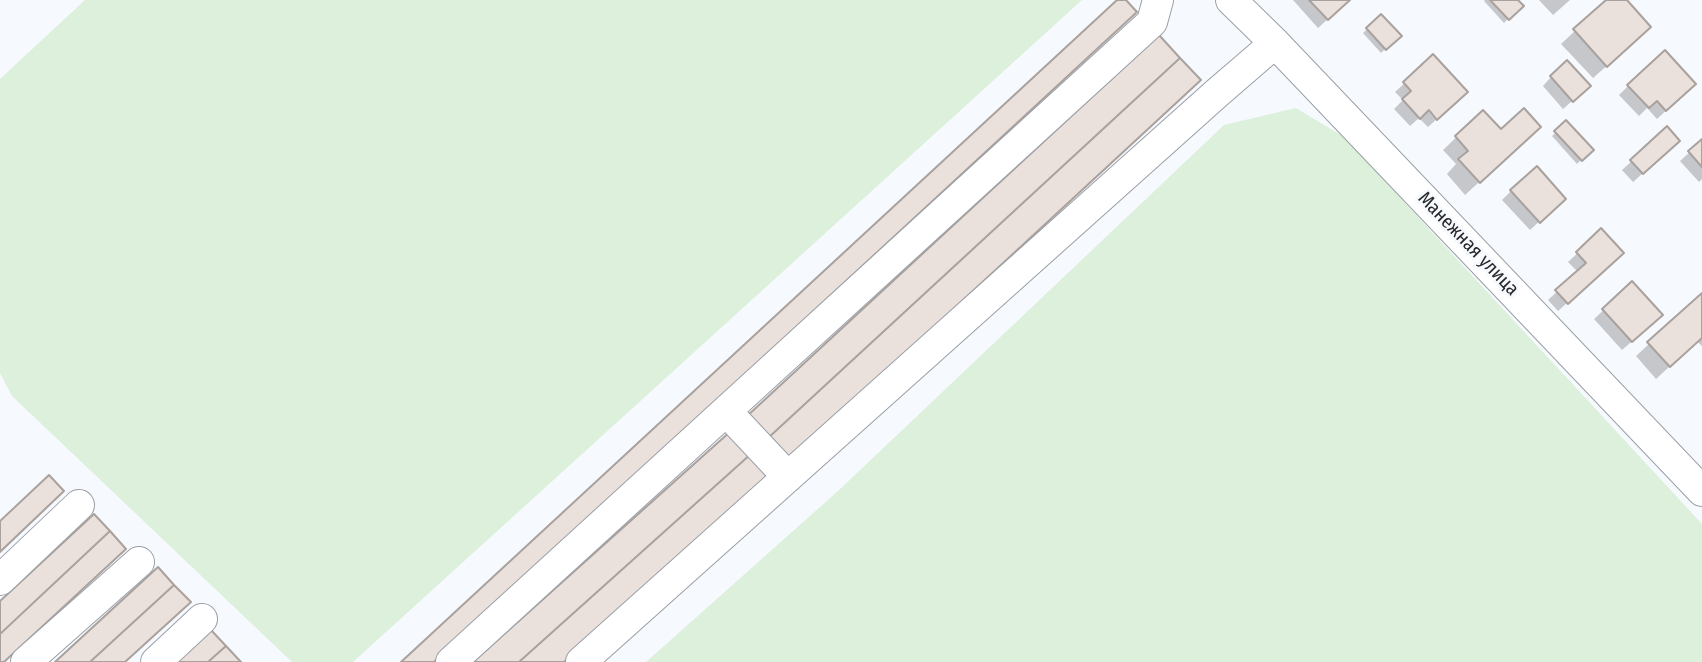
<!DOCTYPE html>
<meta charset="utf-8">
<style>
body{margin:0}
canvas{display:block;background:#f6f9fd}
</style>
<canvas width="1702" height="662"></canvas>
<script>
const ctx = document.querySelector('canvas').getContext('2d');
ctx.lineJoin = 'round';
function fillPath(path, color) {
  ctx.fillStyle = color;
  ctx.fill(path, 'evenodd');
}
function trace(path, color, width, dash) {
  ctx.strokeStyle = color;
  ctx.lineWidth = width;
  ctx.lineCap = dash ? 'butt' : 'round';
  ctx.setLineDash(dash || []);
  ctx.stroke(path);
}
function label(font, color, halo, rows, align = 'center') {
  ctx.font = font + ' "Fira Sans Condensed",sans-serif';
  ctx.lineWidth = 6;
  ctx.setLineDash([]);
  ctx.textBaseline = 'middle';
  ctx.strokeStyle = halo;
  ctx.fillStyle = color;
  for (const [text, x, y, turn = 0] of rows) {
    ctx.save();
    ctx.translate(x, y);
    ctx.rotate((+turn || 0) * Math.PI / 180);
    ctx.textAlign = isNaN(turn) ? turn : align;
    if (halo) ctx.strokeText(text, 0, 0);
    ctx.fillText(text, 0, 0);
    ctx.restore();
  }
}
const green = new Path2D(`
 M85 0H1082L353 662H292L12 396 0 373V79Z
 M1296 108 1344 137 1702 524V662H646L838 491 1224 125Z`);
const shadow = new Path2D(`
 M1293 0H1349L1318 28Z
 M1485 0H1516L1521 6 1504 23 1484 1Z
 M1539 0H1570L1553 15Z
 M1608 0H1625L1636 40 1593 78 1561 44Z
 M1381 16 1399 36 1381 53 1363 33Z
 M1433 57 1457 101 1428 127 1419 118 1410 126 1394 109 1403 100 1395 92Z
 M1551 77 1579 95 1563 109 1543 86Z
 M1628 86 1685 93 1657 119 1647 108 1639 116 1619 95Z
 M1483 112 1500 131 1525 140 1465 195 1447 174 1456 164 1443 150Z
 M1566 123 1591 150 1577 164 1552 136Z
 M1667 129 1669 150 1633 182 1622 170Z
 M1702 141V179L1699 182 1680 161Z
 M1511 191 1555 207 1530 230 1502 200Z
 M1601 231 1613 262 1558 311 1548 300 1578 272 1568 262Z
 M1632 284 1652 324 1622 350 1594 319Z
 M1702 295V346L1697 341 1656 379 1636 356Z`);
const building = new Path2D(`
 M1117 0H1126L1137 12 434 662H401Z
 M1309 0H1350L1328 20Z
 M1490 0H1518L1524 6 1509 20Z
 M1606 0H1627L1651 27 1607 67 1573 29Z
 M1381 14 1402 36 1386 50 1366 28Z
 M1159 35 1180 58 767 439 746 417Z
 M1665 50 1696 84 1666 111 1657 101 1649 108 1627 85Z
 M1433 54 1468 92 1437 120 1429 110 1420 119 1402 99 1411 91 1403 82Z
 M1180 58 1201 80 788 462 767 439Z
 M1567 60 1591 86 1573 102 1550 76Z
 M1524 108 1541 127 1480 183 1458 159 1468 151 1455 136 1483 110 1501 129Z
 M1566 120 1594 150 1582 161 1554 131Z
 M1667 126 1680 141 1643 174 1630 160Z
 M1702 139V167L1688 151Z
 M1537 166 1566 199 1540 223 1510 190Z
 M1601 228 1624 253 1568 304 1555 290 1586 263 1576 252Z
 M1632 281 1663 315 1632 342 1602 309Z
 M1702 293V338L1670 367 1647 342Z
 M732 430 752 453 519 662H473Z
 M752 453 772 475 564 662H519Z
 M49 475 64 491 0 552V521Z
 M94 514 110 531 0 634V601Z
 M110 531 126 549 4 662H0V634Z
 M158 567 174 585 90 662H55Z
 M174 585 191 602 125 662H90Z
 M211 630 226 646 208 662H176Z
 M226 646 241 662H208Z`);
const minor = new Path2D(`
 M1231 0 1275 43 1702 491
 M726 411 788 477
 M0 580 79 505
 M26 662 139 562
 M156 662 202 619
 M451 662 1152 22 1158 0
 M581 662 1217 93 1275 43`);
const streetNames = [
 ["Манежная улица",1468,244,46]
];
fillPath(green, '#dcf0db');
fillPath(shadow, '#0003');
fillPath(building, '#eae0dc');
trace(building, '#a9a19d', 2);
trace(minor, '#9ba0a7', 32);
trace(minor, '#fff', 30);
label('19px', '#27282b', '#f6f9fd', streetNames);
</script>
